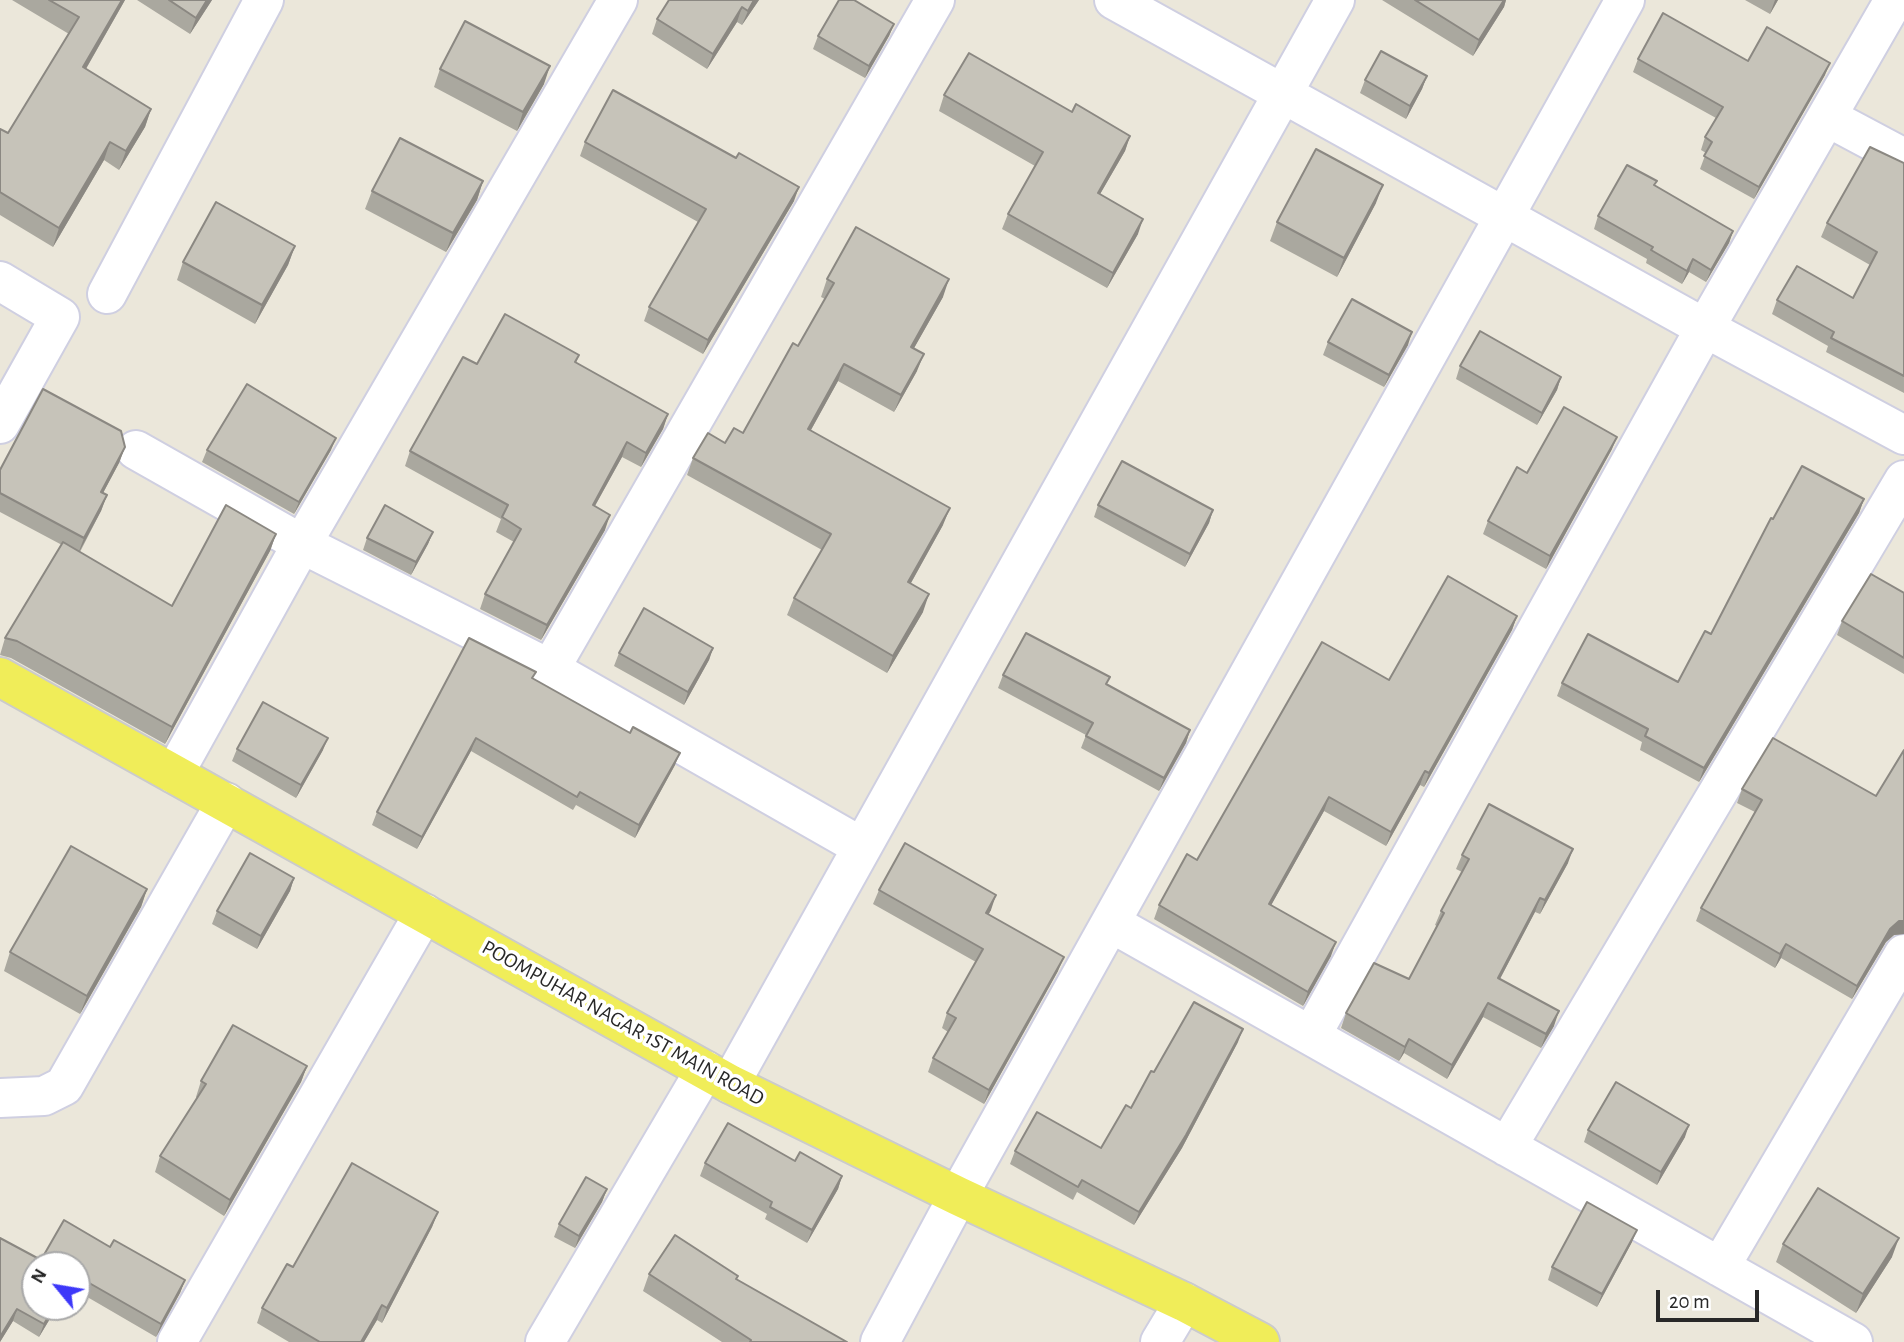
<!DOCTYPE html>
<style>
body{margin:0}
#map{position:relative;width:1904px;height:1342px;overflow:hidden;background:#ebe7da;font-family:"Alegreya Sans",sans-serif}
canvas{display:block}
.north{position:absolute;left:21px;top:1251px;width:70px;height:70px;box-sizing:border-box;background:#fff;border:2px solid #a9a9a9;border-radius:50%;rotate:300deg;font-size:19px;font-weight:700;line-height:28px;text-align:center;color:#282828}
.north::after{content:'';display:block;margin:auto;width:24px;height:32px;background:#3d38f9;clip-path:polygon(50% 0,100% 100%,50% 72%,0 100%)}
.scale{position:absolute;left:1656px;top:1290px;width:103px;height:32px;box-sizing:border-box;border:4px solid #282828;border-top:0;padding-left:9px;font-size:21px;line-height:24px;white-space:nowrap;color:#282828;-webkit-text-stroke:5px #fff;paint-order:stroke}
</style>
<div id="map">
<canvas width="1904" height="1342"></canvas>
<div class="north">N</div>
<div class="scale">20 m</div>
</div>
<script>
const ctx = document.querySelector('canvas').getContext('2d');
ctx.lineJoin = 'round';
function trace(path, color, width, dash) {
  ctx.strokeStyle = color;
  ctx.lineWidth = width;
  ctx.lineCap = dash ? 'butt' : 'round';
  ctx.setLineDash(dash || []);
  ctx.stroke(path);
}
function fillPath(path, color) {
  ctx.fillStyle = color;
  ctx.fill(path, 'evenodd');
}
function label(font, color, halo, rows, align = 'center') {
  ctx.font = font + ' "Alegreya Sans",sans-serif';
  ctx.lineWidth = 7;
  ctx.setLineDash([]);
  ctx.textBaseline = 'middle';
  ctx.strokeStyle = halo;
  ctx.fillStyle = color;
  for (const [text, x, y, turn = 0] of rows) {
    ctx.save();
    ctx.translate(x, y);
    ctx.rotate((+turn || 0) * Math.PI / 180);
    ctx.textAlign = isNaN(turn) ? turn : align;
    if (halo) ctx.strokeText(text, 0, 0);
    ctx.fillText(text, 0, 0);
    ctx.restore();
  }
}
const minor = new Path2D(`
 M1114 0 1705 328 1904 435
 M1827 117 1904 158
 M0 281 60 317 0 424
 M107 294 264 0
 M136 450 302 544 550 669 862 847
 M550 669 935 0
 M174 774 295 556 618 0
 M1111 923 1853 1342
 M1311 1036 1705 328 1894 0
 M730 1084 1335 0
 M0 1098 44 1096 64 1086 226 802
 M1507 1147 1904 480
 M1720 1267 1904 954
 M177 1342 424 913
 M545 1342 705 1070
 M880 1342 958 1196 1625 0
 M1160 1342 1184 1302`);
const major = new Path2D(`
 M0 677 730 1084 958 1196 1184 1302 1260 1342`);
const wall = new Path2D(`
 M12 0H125L86 69 151 109 145 127 119 170 104 160 53 247 0 215V129L8 133 69 34Z
 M137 0H212L190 34Z
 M759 0 742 25 737 22 707 69 652 34 657 19Z
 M1382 0H1506L1504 7 1473 56Z
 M1745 0H1778L1770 14Z
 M894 24 889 36 865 78 813 49 818 36Z
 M1638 59 1748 61 1825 75 1754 199 1700 169 1706 153 1701 150 1705 137 1716 118 1633 72Z
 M440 69 544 84 517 131 434 87Z
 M1427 76 1422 89 1406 119 1360 93 1365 80Z
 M944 95 1130 136 1125 151 1100 194 1138 234 1107 288 1002 229 1008 214 1035 166 939 111Z
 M585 142 794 201 703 354 644 321 649 307 698 222 580 156Z
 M1904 163V393L1826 352 1828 346 1772 314 1777 300 1853 298 1870 265 1821 237 1827 223Z
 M483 181 477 200 446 252 365 209 372 191Z
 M1655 186 1733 231 1729 243 1706 282 1689 272 1682 284 1646 263 1647 259 1594 229 1598 216Z
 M1376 203 1337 277 1270 241 1277 222Z
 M295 246 288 265 255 324 177 280 183 262Z
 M827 279 943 297 914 348 917 371 894 412 838 381 811 430 943 525 911 583 923 612 887 673 787 615 794 598 822 550 687 475 693 458 725 443 743 433 798 346 825 299 821 297Z
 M1328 342 1408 345 1384 387 1323 355Z
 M579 355 576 363 668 414 663 429 641 467 622 457 595 506 605 530 541 640 480 609 485 594 514 542 496 532 501 519 405 466 410 451 477 364Z
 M1460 366 1561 377 1557 390 1537 425 1456 379Z
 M125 447 119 463 103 493 107 495 101 511 80 552 172 606 276 534 270 551 165 744 11 658 0 655 5 638 62 545 0 512V470Z
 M1612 449 1546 569 1483 534 1488 521Z
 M207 450H331L294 514 202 462Z
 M1864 499 1859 513 1699 782 1640 750 1642 742 1557 696 1562 683 1678 682 1711 634 1773 519Z
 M1098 505 1213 510 1209 523 1185 567 1094 517Z
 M433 532 428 544 411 575 363 550 367 538Z
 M1904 593V674L1837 635 1842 621Z
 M1517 616 1512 630 1424 787 1420 785 1386 846 1324 811 1271 905 1331 956 1303 1006 1154 919 1159 905 1389 680Z
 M713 648 709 660 684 705 614 666 619 653Z
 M1003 675 1107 685 1190 730 1186 743 1159 791 1081 748 1086 735 998 688Z
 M533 679 675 765 635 838 576 805 573 810 471 751 417 849 372 825 377 812Z
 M237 749 323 750 296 798 232 761Z
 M1904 750V934L1894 935 1886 942 1852 999 1781 958 1775 968 1696 921 1701 908 1755 812 1737 803 1742 789 1876 796Z
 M1462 855 1568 863 1540 914 1535 912 1500 979 1554 1026 1541 1048 1483 1017 1447 1079 1404 1053 1399 1061 1341 1028 1346 1013 1409 979 1437 926 1435 925 1441 911 1462 872 1456 869Z
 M294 878 290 891 257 949 212 924 217 911Z
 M147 889 141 907 80 1014 4 971 10 952Z
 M879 890 991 910 988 915 1058 971 984 1104 928 1072 933 1058 948 1032 942 1028 947 1013 976 962 873 904Z
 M1238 1042 1182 1148 1134 1225 1077 1192 1073 1200 1010 1164 1015 1151 1101 1148 1131 1108 1154 1072Z
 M307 1066 301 1082 224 1216 155 1172 160 1156 197 1098 196 1097 201 1081Z
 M1588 1130 1685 1137 1657 1185 1584 1142Z
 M795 1161 842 1176 838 1189 807 1243 765 1219 767 1214 700 1176 705 1163Z
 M607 1189 602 1202 575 1248 554 1237 559 1224Z
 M438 1212 432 1227 382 1323 377 1320 364 1342H289L257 1323 262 1308 293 1267Z
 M64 1220 110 1247 114 1240 185 1280 180 1293 156 1337 77 1291V1265H35V1307H57L39 1337 13 1321 0 1342V1238L41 1260Z
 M1632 1242 1597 1307 1548 1280 1552 1267Z
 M1783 1244 1892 1257 1856 1313 1776 1262Z
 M649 1274 738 1276 736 1279 847 1342H722L643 1291Z`);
const shadedWall = new Path2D(`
 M122 0H125L76 86 83 67Z
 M207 0H212L190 34 196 18Z
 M754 0H759L742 25 748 11Z
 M1504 0H1506L1504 7 1473 56 1479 40Z
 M1775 0H1778L1770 14Z
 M742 7 737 22 707 69 713 54Z
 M894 24 889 36 865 78 869 66Z
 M1830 63 1825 75 1754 199 1759 187Z
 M550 66 544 84 517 131 523 112Z
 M1427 76 1422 89 1406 119 1410 106Z
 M151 109 145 127 119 170 126 151Z
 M1130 136 1125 151 1092 208 1098 193Z
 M110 142 104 160 53 247 59 228Z
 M483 181 477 200 446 252 453 233Z
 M1383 185 1376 203 1337 277 1344 258Z
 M799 187 794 201 703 354 708 340Z
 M1143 219 1138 234 1107 288 1113 273Z
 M1733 231 1729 243 1706 282 1711 270Z
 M295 246 288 265 255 324 262 305Z
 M1693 259 1689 272 1682 284 1687 271Z
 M949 279 943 297 905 364 911 347Z
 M1412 332 1408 345 1384 387 1389 375Z
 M924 354 917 371 894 412 901 395Z
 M844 364 838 381 802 446 808 429Z
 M1561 377 1557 390 1537 425 1542 413Z
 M668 414 663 429 641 467 646 453Z
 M1617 437 1612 449 1546 569 1550 556Z
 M336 438 331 450 294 514 299 502Z
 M627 442 622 457 587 520 593 505Z
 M125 447 119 463 95 508 101 492Z
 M107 495 101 511 78 554 84 538Z
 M1864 499 1859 513 1699 782 1704 768Z
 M950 508 943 525 902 599 908 582Z
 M1213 510 1209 523 1185 567 1190 554Z
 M610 515 605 530 541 640 547 625Z
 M433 532 428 544 411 575 416 562Z
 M276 534 270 551 165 744 172 727Z
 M929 594 923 612 887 673 893 656Z
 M1517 616 1512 630 1424 787 1429 773Z
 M713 648 709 660 684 705 688 692Z
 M1190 730 1186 743 1159 791 1164 778Z
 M328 738 323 750 296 798 301 785Z
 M476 738 471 751 417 849 422 837Z
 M680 753 675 765 635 838 639 825Z
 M1425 771 1420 785 1386 846 1391 832Z
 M1329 797 1324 811 1264 918 1269 904Z
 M1573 849 1568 863 1540 914 1545 900Z
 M294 878 290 891 257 949 261 936Z
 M147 889 141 907 80 1014 87 996Z
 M996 895 991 910 981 928 986 913Z
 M1540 898 1535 912 1493 992 1498 978Z
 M1899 921H1904V934L1894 935 1886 942 1852 999 1857 986 1890 929Z
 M1336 942 1331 956 1303 1006 1308 992Z
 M1786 944 1781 958 1775 968 1780 954Z
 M1064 957 1058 971 984 1104 989 1090Z
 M1488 1003 1483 1017 1447 1079 1452 1065Z
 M1559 1011 1554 1026 1541 1048 1546 1034Z
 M1243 1029 1238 1042 1182 1148 1134 1225 1139 1212Z
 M1409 1039 1404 1053 1399 1061 1405 1047Z
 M307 1066 301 1082 224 1216 230 1200Z
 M1689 1125 1685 1137 1657 1185 1661 1172Z
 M842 1176 838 1189 807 1243 812 1230Z
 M607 1189 602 1202 575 1248 579 1236Z
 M438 1212 432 1227 382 1323 387 1308Z
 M1637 1230 1632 1242 1597 1307 1602 1294Z
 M1899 1238 1892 1257 1856 1313 1863 1294Z
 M185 1280 180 1293 156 1337 161 1324Z
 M382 1305 377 1320 364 1342H361Z
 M54 1307H57L39 1337 44 1324Z
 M17 1309 13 1321 0 1342V1337Z`);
const building = new Path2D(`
 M49 0H122L83 67 151 109 126 151 110 142 59 228 0 192V129L8 133 79 17Z
 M169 0H207L196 18Z
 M669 0H754L748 11 742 7 713 54 657 19Z
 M839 0H854L894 24 869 66 818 36Z
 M1415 0H1504L1479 40Z
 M1663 13 1748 61 1767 27 1830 63 1759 187 1704 156 1712 142 1705 137 1723 107 1638 59Z
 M465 21 550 66 523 112 440 69Z
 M1381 51 1427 76 1410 106 1365 80Z
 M969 53 1072 112 1076 104 1130 136 1098 193 1143 219 1113 273 1008 214 1043 152 944 95Z
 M613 90 736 158 739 153 799 187 708 340 649 307 706 209 585 142Z
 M400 138 483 181 453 233 372 191Z
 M1870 147 1904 163V376L1831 338 1834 332 1777 300 1797 266 1853 298 1877 252 1827 223Z
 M1316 149 1383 185 1344 258 1277 222Z
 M1627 165 1657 181 1654 185 1733 231 1711 270 1693 259 1687 271 1651 250 1653 247 1598 216Z
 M216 202 295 246 262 305 183 262Z
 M856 227 949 279 911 347 924 354 901 395 844 364 808 429 950 508 908 582 929 594 893 656 794 598 831 534 693 458 708 433 725 443 734 428 743 433 793 343 798 346 834 283 827 279Z
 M1352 299 1412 332 1389 375 1328 342Z
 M505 314 579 355 575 362 668 414 646 453 627 442 593 505 610 515 547 625 485 594 521 529 502 517 508 505 410 451 463 357 477 364Z
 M1480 331 1561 377 1542 413 1460 366Z
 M247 384 336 438 299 502 207 450Z
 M43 389 121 431 125 447 101 492 107 495 84 538 0 493V470Z
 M1564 407 1617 437 1550 556 1488 521 1517 467 1527 473Z
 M1122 461 1213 510 1190 554 1098 505Z
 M1802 466 1864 499 1704 768 1645 736 1648 729 1562 683 1588 634 1678 682 1705 631 1711 634 1771 518 1773 519Z
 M226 505 276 534 172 727 17 641 5 638 63 542 172 606Z
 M385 505 433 532 416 562 367 538Z
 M1871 574 1904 593V658L1842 621Z
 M1448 576 1517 616 1429 773 1425 771 1391 832 1329 797 1269 904 1336 942 1308 992 1159 905 1187 854 1197 860 1322 642 1389 680Z
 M644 608 713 648 688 692 619 653Z
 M1026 633 1110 677 1106 684 1190 730 1164 778 1086 736 1093 723 1003 675Z
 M469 638 536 672 532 678 630 733 633 727 680 753 639 825 580 792 577 797 476 738 422 837 377 812Z
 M263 702 328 738 301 785 237 749Z
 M1773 738 1876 796 1904 750V921H1899L1890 929 1857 986 1786 944 1780 954 1701 908 1762 800 1742 789Z
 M1489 804 1573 849 1545 900 1540 898 1498 978 1559 1011 1546 1034 1488 1003 1452 1065 1409 1039 1405 1047 1346 1013 1374 963 1409 979 1444 913 1441 911 1469 859 1462 855Z
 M905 843 996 895 986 913 1064 957 989 1090 933 1058 956 1018 947 1013 983 949 879 890Z
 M71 846 147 889 87 996 10 952Z
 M250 853 294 878 261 936 217 911Z
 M1194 1002 1243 1029 1186 1135 1139 1212 1082 1180 1078 1187 1015 1151 1037 1112 1101 1148 1126 1105 1131 1108 1151 1071 1154 1072Z
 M233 1025 307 1066 230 1200 160 1156 206 1084 201 1081Z
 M1616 1082 1689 1125 1661 1172 1588 1130Z
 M728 1123 795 1161 800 1152 842 1176 812 1230 770 1207 772 1202 705 1163Z
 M352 1163 438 1212 387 1308 382 1305 361 1342H320L262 1308 287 1264 293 1267Z
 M586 1177 607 1189 579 1236 559 1224Z
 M1818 1188 1899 1238 1863 1294 1783 1244Z
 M1587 1202 1637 1230 1602 1294 1552 1267Z
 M64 1220 110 1247 114 1240 185 1280 161 1324 77 1276V1265H35V1307H54L44 1324 17 1309 0 1337V1238L41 1260Z
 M675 1235 738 1276 736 1279 847 1342H750L751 1340 649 1274Z`);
const streetNames = [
 ["POOMPUHAR NAGAR 1ST MAIN ROAD",623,1023,29]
];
trace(minor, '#cfcfe1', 42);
trace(major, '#cbcbcb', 42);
trace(minor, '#fff', 38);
trace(major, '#f0ed59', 38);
fillPath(wall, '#aaa89f');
fillPath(shadedWall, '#8b8882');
fillPath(building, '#c6c3b9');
trace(building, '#8b8882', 2);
label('21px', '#282828', '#fff', streetNames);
</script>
